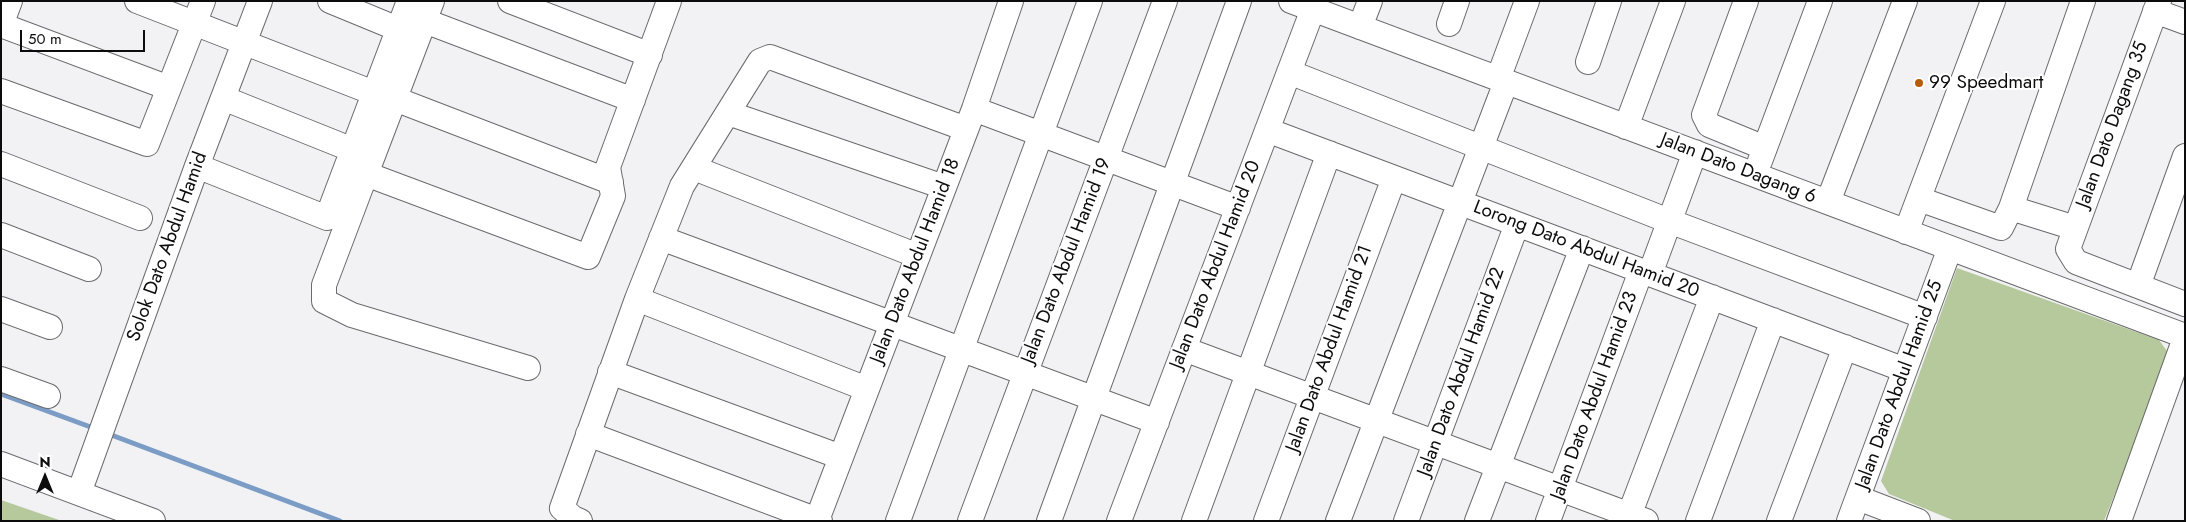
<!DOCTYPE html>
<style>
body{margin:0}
#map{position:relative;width:2186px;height:522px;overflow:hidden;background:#f2f2f4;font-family:Jost,sans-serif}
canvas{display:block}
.frame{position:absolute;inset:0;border:2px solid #0c0c0d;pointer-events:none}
.north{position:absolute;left:20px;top:452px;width:50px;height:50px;-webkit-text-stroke:4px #fff;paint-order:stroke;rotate:0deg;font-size:14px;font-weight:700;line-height:20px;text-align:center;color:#0c0c0d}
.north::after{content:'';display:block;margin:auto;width:18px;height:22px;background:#0c0c0d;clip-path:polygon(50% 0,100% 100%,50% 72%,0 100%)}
.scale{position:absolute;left:20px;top:30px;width:125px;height:22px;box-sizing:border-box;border:2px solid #0c0c0d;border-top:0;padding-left:6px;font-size:15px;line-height:18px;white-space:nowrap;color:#0c0c0d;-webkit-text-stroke:4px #fff;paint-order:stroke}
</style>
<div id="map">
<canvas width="2186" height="522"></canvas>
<div class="frame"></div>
<div class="north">N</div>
<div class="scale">50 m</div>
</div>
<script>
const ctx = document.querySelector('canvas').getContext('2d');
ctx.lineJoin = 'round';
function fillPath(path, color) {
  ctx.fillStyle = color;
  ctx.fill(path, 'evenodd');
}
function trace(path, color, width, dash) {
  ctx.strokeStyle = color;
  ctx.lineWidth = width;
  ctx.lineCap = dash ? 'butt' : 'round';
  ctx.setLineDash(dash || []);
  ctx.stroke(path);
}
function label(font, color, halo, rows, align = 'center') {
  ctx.font = font + ' Jost,sans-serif';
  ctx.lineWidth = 4;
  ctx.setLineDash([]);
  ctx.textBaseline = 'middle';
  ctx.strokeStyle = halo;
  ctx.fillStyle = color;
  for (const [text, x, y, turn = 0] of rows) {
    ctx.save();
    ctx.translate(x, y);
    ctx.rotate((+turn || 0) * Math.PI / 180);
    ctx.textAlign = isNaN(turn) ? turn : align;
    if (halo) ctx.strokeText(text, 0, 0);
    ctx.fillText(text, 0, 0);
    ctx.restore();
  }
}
const green = new Path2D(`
 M1957 268 2159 340 2170 355 2104 521H1955L1889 494 1881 481Z
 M1 500 62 521H1Z`);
const stream = new Path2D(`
 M1 394 96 429
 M106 433 340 521`);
const minor = new Path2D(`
 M137 1 374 93
 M330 1 398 29
 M432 1 366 174 588 257 613 196 608 167 669 1
 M510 1 650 55
 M1291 1 2185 336
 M1746 1 1704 115 1709 125 1765 148
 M2159 1 2068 249 2076 262 2185 304
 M2155 11 2185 22
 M425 21 633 100
 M1449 24 1457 1
 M1 25 169 88
 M1 25 10 1
 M1360 27 1370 1
 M1588 62 1609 1
 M1289 72 1669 221 1925 317
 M1498 79 1527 1
 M1 91 147 144 203 1
 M223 98 353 150
 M395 99 611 182
 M974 109 1238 208
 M728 113 944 187
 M1626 127 1673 1
 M1267 130 1905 370
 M1760 161 1820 1
 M1 164 140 218
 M197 166 327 218 409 1
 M694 168 918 256
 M366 174 324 285V301L352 315 528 368
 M1919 199 2001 228 2011 208 2075 228
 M1828 202 1905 1
 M2011 208 2083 1
 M1906 232 1993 1
 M1 235 89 269
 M661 238 1157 422
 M1650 274 1695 152
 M2138 286 2185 156
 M637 299 867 389
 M1 309 50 327
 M1184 349 1646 521
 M610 372 841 457
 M1 379 48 396
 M588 434 820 521
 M1 464 153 521
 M79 493 197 166 260 1
 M1858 498 1918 521
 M817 520 974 109 1011 1
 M580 521 573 518 562 508 637 299 682 186 760 61 770 57 966 129
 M898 521 1090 1
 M970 521 1165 1
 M1049 521 1239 1
 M1119 521 1313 9
 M1194 521 1329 153
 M1266 521 1394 178
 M1338 521 1506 82
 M1406 521 1517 224
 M1477 521 1582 248
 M1548 521 1641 271
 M1627 521 1712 297
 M1698 521 1773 320
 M1779 521 1845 347
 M1849 521 1950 248
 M2119 521 2185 338`);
const markers = [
 [1919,83,5,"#b85b05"]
];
const poiNames = [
 ["99 Speedmart",1929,83]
];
const streetNames = [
 ["Jalan Dato Dagang 35",2113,125,-70],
 ["Jalan Dato Dagang 6",1738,169,21],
 ["Solok Dato Abdul Hamid",168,247,-70],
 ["Lorong Dato Abdul Hamid 20",1586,250,21],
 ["Jalan Dato Abdul Hamid 18",916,261,-69],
 ["Jalan Dato Abdul Hamid 19",1067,261,-69],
 ["Jalan Dato Abdul Hamid 20",1216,265,-69],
 ["Jalan Dato Abdul Hamid 21",1330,349,-70],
 ["Jalan Dato Abdul Hamid 22",1462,372,-70],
 ["Jalan Dato Abdul Hamid 25",1900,385,-70],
 ["Jalan Dato Abdul Hamid 23",1595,396,-70]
];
fillPath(green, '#b6c99d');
trace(stream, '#7a9cc5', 5);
trace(minor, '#6b6b6d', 26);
trace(minor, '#fff', 24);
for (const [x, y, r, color] of markers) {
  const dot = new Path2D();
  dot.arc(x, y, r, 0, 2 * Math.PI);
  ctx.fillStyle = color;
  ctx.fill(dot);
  trace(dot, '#fff', 2);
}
label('19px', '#0c0c0d', '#fff', poiNames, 'left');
label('19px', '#0c0c0d', '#fff', streetNames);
</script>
